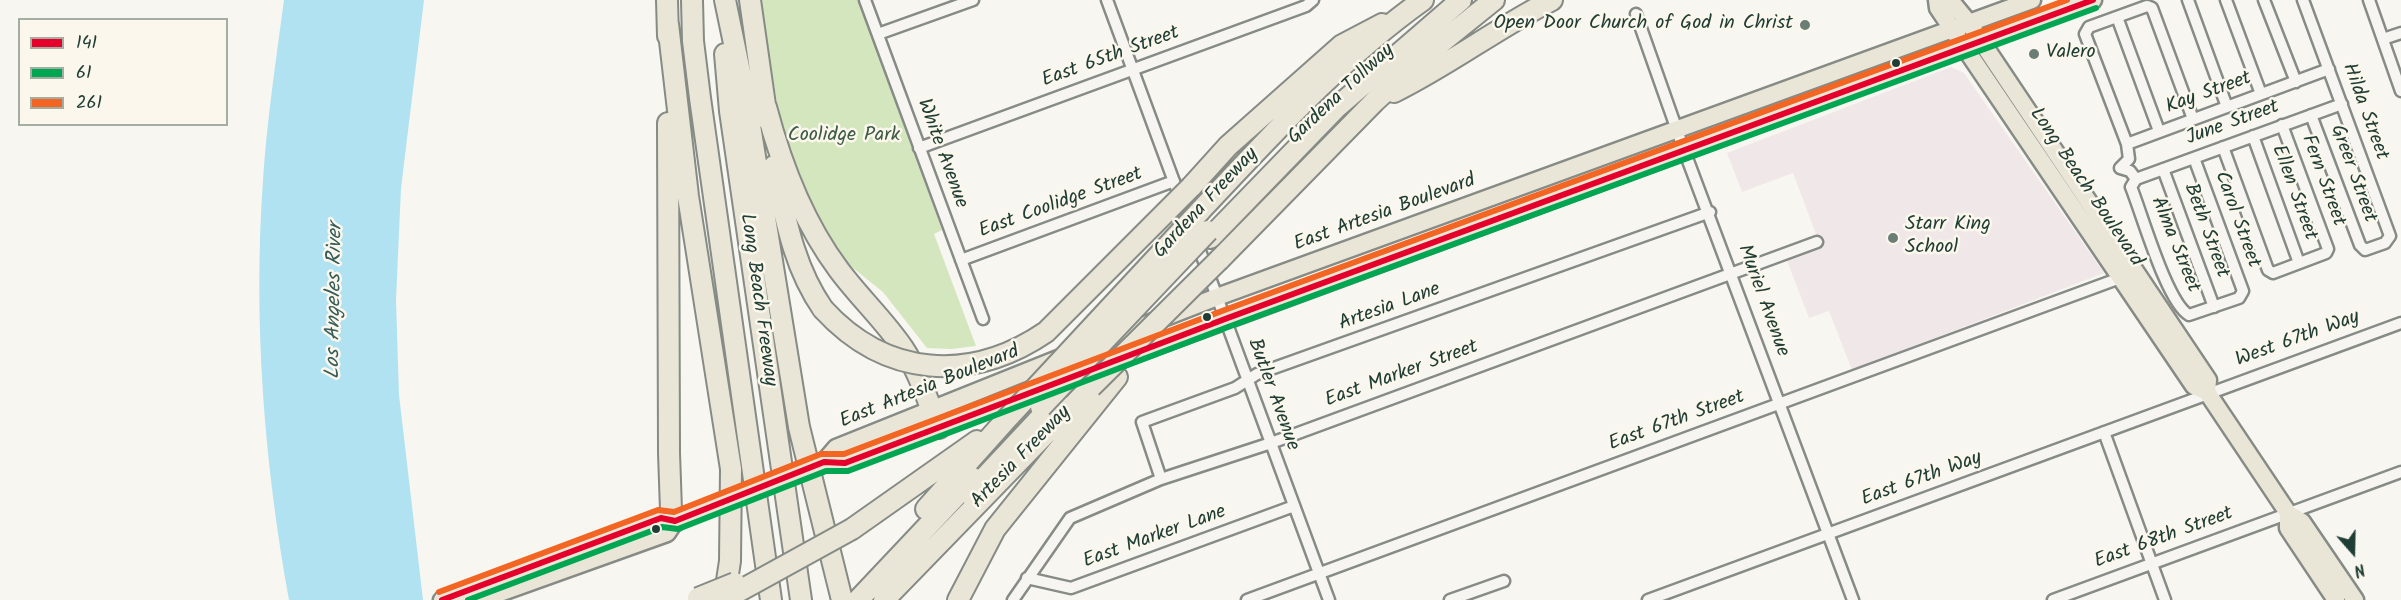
<!DOCTYPE html>
<style>
body{margin:0}
#map{position:relative;width:2401px;height:600px;overflow:hidden;background:#f8f6f0;font-family:Kalam,sans-serif}
canvas{display:block}
.legend{position:absolute;left:18px;top:18px;width:210px;height:108px;box-sizing:border-box;background:#fbf7ec;border:2px solid #a3ada2;margin:0;padding:8px 10px;list-style:none;font-size:18px;color:#1f3d34}
.legend li{display:flex;align-items:center;gap:12px;height:30px}
.legend b{width:30px;border:2px solid #a3ada2}
.north{position:absolute;left:2323px;top:522px;width:60px;height:60px;-webkit-text-stroke:4px #fbf7ec;paint-order:stroke;rotate:160deg;font-size:16px;font-weight:700;line-height:24px;text-align:center;color:#1f3d34}
.north::after{content:'';display:block;margin:auto;width:21px;height:27px;background:#1f3d34;clip-path:polygon(50% 0,100% 100%,50% 72%,0 100%)}
</style>
<div id="map">
<canvas width="2401" height="600"></canvas>
<ul class="legend">
<li><b style="height:8px;background:#e4002b"></b>141</li>
<li><b style="height:8px;background:#00a651"></b>61</li>
<li><b style="height:8px;background:#f26522"></b>261</li>
</ul>
<div class="north">N</div>
</div>
<script>
const ctx = document.querySelector('canvas').getContext('2d');
ctx.lineJoin = 'round';
function fillPath(path, color) {
  ctx.fillStyle = color;
  ctx.fill(path, 'evenodd');
}
function trace(path, color, width, dash) {
  ctx.strokeStyle = color;
  ctx.lineWidth = width;
  ctx.lineCap = dash ? 'butt' : 'round';
  ctx.setLineDash(dash || []);
  ctx.stroke(path);
}
function label(font, color, halo, rows, align = 'center') {
  ctx.font = font + ' Kalam,sans-serif';
  ctx.lineWidth = 5;
  ctx.setLineDash([]);
  ctx.textBaseline = 'middle';
  ctx.strokeStyle = halo;
  ctx.fillStyle = color;
  for (const [text, x, y, turn = 0] of rows) {
    ctx.save();
    ctx.translate(x, y);
    ctx.rotate((+turn || 0) * Math.PI / 180);
    ctx.textAlign = isNaN(turn) ? turn : align;
    if (halo) ctx.strokeText(text, 0, 0);
    ctx.fillText(text, 0, 0);
    ctx.restore();
  }
}
const built = new Path2D(`
 M1951 67 1964 73 2104 273 1852 370 1829 311 1809 318 1786 258 1820 245 1793 173 1742 192 1727 153Z`);
const green = new Path2D(`
 M760 0H858L942 230 934 234 976 346 951 349 927 348 883 292 833 252 785 151Z`);
const water = new Path2D(`
 M284 0H424L401 188 396 300 399 395 423 600H289C264 462 253 321 263 180 267 120 276 60 284 0Z`);
const street = new Path2D(`
 M865 0 983 319
 M1107 0 1190 225
 M2188 0 2227 107
 M2226 0 2261 94
 M2264 0 2296 82
 M2303 0 2390 236 2385 243 2365 250 2360 245 2311 115
 M2369 0 2401 91
 M1636 14 1684 150 1853 600
 M2117 17 2159 131
 M878 34 973 0
 M2383 39 2401 33
 M2193 119 2152 8 2147 6 2089 27 2085 34 2127 144 2129 159 2120 168 2130 171 2136 179 2131 187C2142 214 2167 303 2189 315L2239 298 2243 291 2194 158
 M2253 136 2299 263
 M2127 144 2329 69
 M2223 147 2268 270 2273 273 2326 253 2328 249 2282 125
 M919 148 1306 6 1313 0
 M2163 169 2214 307
 M2136 179 2342 104
 M1196 240 1329 600
 M961 260 1174 181
 M2104 432 2165 600
 M1161 479 1142 422 1235 388 1257 374 1710 212
 M1027 578 1071 588 1294 506
 M1013 600 1070 518 1161 479 1271 443 1817 242
 M1247 600 2120 278
 M1450 600 1504 581
 M1648 600 2401 323
 M2053 600 2401 472`);
const primary = new Path2D(`
 M1937 0 1938 8 1965 48 2194 386 2207 392 2288 513 2302 522 2355 600
 M1950 0 1969 23 2208 380 2207 392
 M1104 341 1217 297 2032 0
 M1067 379 2093 0
 M824 462 845 463 1029 394
 M824 462 836 448 1063 357
 M2288 513V528L2336 600
 M442 600 661 518 675 521 715 505
 M480 600 667 533 675 521`);
const highway = new Path2D(`
 M667 0 668 36
 M692 0 693 41 700 98 771 600
 M725 0 746 101 799 427 842 600
 M750 0 767 119
 M668 24 688 196 731 469 730 561 724 600
 M725 54 730 111 801 600
 M1394 92C1449 65 1497 28 1552 0
 M766 107C781 164 803 222 839 270 859 297 884 320 903 348 919 372 928 402 939 428
 M668 123 669 453 671 510 675 521
 M774 166C785 216 793 266 823 309
 M1191 187 1228 146 1342 45 1382 24
 M1200 211C1270 137 1340 59 1423 0
 M1210 238 1336 108 1461 0
 M1219 260 1375 101 1422 58 1494 0
 M969 494 1057 400
 M926 509 1004 422
 M852 529 977 441
 M858 600 973 478
 M884 600 1091 387
 M958 600 995 529 1117 377`);
const primaryBridge = new Path2D(`
 M715 505 824 462`);
const highwayBridge = new Path2D(`
 M823 309C886 378 971 383 1046 332L1191 187
 M1091 387 1219 260
 M1041 407 1208 231
 M1004 422 1200 211
 M698 598 735 583
 M723 600 852 529`);
const bus1 = new Path2D(`
 M442 600 661 518 675 521 824 462 845 463 1225 319 2093 0`);
const bus2 = new Path2D(`
 M468 600 662 527 678 529 826 471H848L1228 327 2096 8`);
const bus3 = new Path2D(`
 M439 592 658 510 674 512 821 454H844L1222 311 2067 0`);
const markers = [
 [1805,25,6,"#6b7e76"],
 [2034,54,6,"#6b7e76"],
 [1896,63,5,"#1f3d34"],
 [1893,238,6,"#6b7e76"],
 [1207,317,5,"#1f3d34"],
 [656,529,5,"#1f3d34"]
];
const poiNames = [
 ["Open Door Church of God in Christ",1793,25,"right"],
 ["Valero",2046,54],
 ["Starr King",1905,226],
 ["School",1905,249]
];
const streetNames = [
 ["East 65th Street",1111,58,-20],
 ["Kay Street",2209,94,-20],
 ["Gardena Tollway",1342,95,-43],
 ["Hilda Street",2364,112,70],
 ["June Street",2233,124,-20],
 ["White Avenue",941,154,70],
 ["Greer Street",2352,174,70],
 ["Fern Street",2322,181,70],
 ["Long Beach Boulevard",2085,188,56],
 ["Ellen Street",2293,193,70],
 ["East Coolidge Street",1061,204,-20],
 ["Gardena Freeway",1207,204,-47],
 ["East Artesia Boulevard",1385,214,-20],
 ["Carol Street",2236,220,70],
 ["Beth Street",2205,231,70],
 ["Alma Street",2174,245,68],
 ["Long Beach Freeway",757,300,82],
 ["Muriel Avenue",1762,301,70],
 ["Artesia Lane",1390,308,-20],
 ["West 67th Way",2298,340,-20],
 ["East Marker Street",1402,375,-20],
 ["East Artesia Boulevard",930,388,-22],
 ["Butler Avenue",1272,395,70],
 ["East 67th Street",1677,422,-20],
 ["Artesia Freeway",1022,458,-46],
 ["East 67th Way",1922,480,-20],
 ["East Marker Lane",1155,538,-20],
 ["East 68th Street",2164,539,-20]
];
const parkNames = [
 ["Coolidge Park",844,137]
];
const waterNames = [
 ["Los Angeles River",336,301,-89]
];
fillPath(built, '#f0e8e8');
fillPath(green, '#d3e6bd');
fillPath(water, '#b0e2f1');
trace(street, '#868b86', 15);
trace(primary, '#868b86', 21);
trace(highway, '#868b86', 24);
trace(street, '#f6f5f1', 10);
trace(primary, '#eae6d7', 16);
trace(highway, '#eae6d7', 20);
trace(primaryBridge, '#868b86', 21, []);
trace(highwayBridge, '#868b86', 24, []);
trace(primaryBridge, '#eae6d7', 16);
trace(highwayBridge, '#eae6d7', 20);
trace(bus1, '#e4002b', 6);
trace(bus2, '#00a651', 6);
trace(bus3, '#f26522', 6);
for (const [x, y, r, color] of markers) {
  const dot = new Path2D();
  dot.arc(x, y, r, 0, 2 * Math.PI);
  ctx.fillStyle = color;
  ctx.fill(dot);
  trace(dot, '#fbf7ec', 2);
}
label('20px', '#1f3d34', '#fbf7ec', poiNames, 'left');
label('20px', '#1f3d34', '#fbf7ec', streetNames);
label('20px', '#3d5c47', '#fbf7ec', parkNames);
label('italic 21px', '#365c5a', '#fbf7ec', waterNames);
</script>
